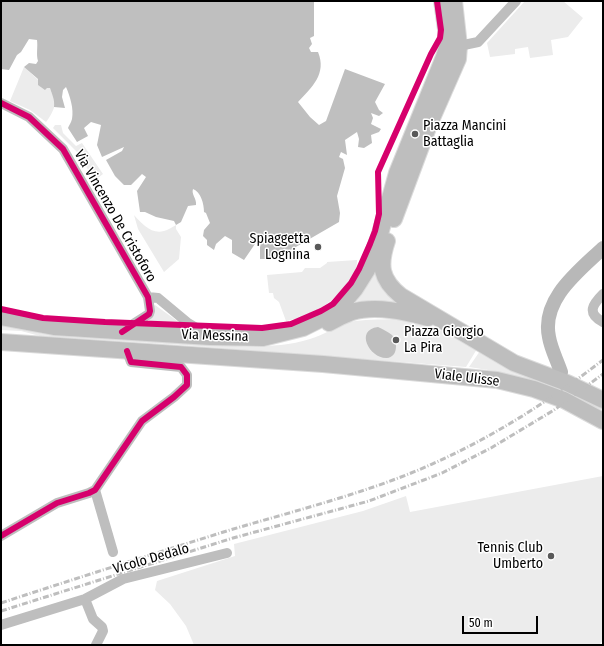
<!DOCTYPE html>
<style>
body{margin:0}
#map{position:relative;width:604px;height:646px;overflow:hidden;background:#fff;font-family:"Fira Sans Condensed",sans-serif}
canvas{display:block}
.frame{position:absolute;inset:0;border:2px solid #000;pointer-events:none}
.scale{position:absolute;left:462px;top:616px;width:76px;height:18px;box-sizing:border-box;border:2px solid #000;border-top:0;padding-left:5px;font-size:12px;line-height:14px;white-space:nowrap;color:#000;-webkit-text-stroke:3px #fff;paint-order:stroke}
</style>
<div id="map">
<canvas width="604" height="646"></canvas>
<div class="frame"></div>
<div class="scale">50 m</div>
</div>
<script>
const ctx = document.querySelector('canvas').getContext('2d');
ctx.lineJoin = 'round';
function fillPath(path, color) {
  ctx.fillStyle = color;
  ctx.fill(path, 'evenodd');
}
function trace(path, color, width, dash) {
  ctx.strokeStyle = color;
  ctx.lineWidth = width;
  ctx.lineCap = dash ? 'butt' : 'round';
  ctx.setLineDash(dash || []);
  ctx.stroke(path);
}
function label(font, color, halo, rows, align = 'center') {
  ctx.font = font + ' "Fira Sans Condensed",sans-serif';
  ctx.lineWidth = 3;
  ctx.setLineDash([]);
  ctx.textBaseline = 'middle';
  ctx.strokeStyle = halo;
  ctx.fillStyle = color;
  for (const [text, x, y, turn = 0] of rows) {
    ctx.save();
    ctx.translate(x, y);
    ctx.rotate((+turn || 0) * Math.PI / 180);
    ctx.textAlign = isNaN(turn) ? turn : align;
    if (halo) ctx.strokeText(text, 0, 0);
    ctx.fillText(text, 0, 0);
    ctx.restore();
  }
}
const green = new Path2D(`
 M525 1H563L583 18 568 37 551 40 553 55 530 58 528 47 515 49V54L490 57 487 43Z
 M24 67 47 88H50C51 93 54 96 55 100 56 107 50 117 46 122L30 110 10 101Z
 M55 125H61L63 133 76 146 82 143 103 174 94 181 80 155 53 128Z
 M134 215C141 223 152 235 164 231 168 230 172 227 176 225V229L181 237 179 259 164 272 138 229Z
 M378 252 381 285 389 295 399 304 353 301Z
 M357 260C357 269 354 273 349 280 335 302 312 317 286 321L279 302 274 298 273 293H269L267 275 302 272 305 268H320L327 263V262Z
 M155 305 180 323H147L153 315 154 306Z
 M394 319 418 322 434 327 477 349 466 367 181 345 53 337 40 336 21 331 1 330V323L43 334 251 347C271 346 291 345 310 339 324 335 336 326 350 322 364 319 379 320 394 319Z
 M480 351 598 406 603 409V413L535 383 501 372 469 367Z
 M603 476V640L599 645H194L186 626 170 604 155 590 157 581 235 556 234 544 363 511 406 496 410 512Z`);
const water = new Path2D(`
 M1 1H314V36L310 38 312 44 309 48 311 52H318C327 74 312 87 298 102L310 117 319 125 326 121 345 69 385 84 375 102 379 110 383 113 379 116 371 113 373 118 371 124 381 129 379 132 371 135 372 143 364 148 358 147 359 139 357 132 345 140 347 155 341 152 339 157 343 159 345 168 337 196 340 213 339 222 275 259H260V243L257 241 244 260 232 253V240L225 236 216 244 214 250 207 245V240L203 236 204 230 210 223 206 213 204 212C204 204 201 192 193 189 191 194 197 199 196 205L188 206 181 222 176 225 174 221 156 217 145 212H140L137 191 146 177 142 174 131 185H124L115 176 106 160 122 151 124 147 102 157 97 145 101 125 91 122 84 128 88 136 77 142 68 128C69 125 71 123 72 119 74 109 70 96 66 87L63 90 62 97 65 108 54 107C55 99 52 95 50 88H47L45 90 38 85V79L24 67 29 63 36 64 38 61C36 54 38 47 37 40L29 39 21 52 17 55 9 70 1 69Z
 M378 327C383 329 388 332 392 335 398 342 398 357 387 358 370 359 354 330 378 327Z`);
const street = new Path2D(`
 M459 46 478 42 516 1
 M1 103 29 117 63 149 148 297 150 311 149 314 124 330
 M603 294C593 304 586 313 603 322
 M148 297 158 298 188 323 208 335
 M95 490 113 552
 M1 536 57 503 89 493 95 490 142 421 174 397 187 385V375L181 367 131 362 127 351
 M85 599 93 619 102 627 103 631 96 645
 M1 625 85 599 123 579 227 553`);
const secondary = new Path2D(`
 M561 372C557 360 551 349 549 337 541 299 579 271 603 248`);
const primary = new Path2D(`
 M394 219 429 125 458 59 459 46 454 1
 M387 241C379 265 380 279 401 296L514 363 567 383 603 400
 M1 317 54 327 210 337 263 338 303 328 323 318 333 311 343 303 355 289 367 270 380 234 397 173 444 57 448 44 442 1
 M329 323C336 319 344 315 352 312 376 305 405 312 428 318
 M1 342 323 364 497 380 534 389 564 400 603 421`);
const rail = new Path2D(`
 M1 603C77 578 153 554 230 530 284 514 339 500 393 480 469 452 539 409 603 360
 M1 611 233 538 369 501 442 473 491 448 554 410 603 374`);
const cycleway = new Path2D(`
 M1 103 29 117 63 149 148 297 150 311 149 314 122 332
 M1 309 43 318 105 322 262 328 291 324 321 311 333 304 351 283 359 269 370 244 375 231 379 214 378 172 431 54 440 38 441 30 437 1
 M1 536 57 503 89 493 95 490 142 421 174 397 187 385V375L181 367 131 362 127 351`);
const markers = [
 [415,134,4,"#595959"],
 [318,247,4,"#595959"],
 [396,340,4,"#595959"],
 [551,556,4,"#595959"]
];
const poiNames = [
 ["Piazza Mancini",423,126],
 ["Battaglia",423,142],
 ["Spiaggetta",310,239,"right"],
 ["Lognina",310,255,"right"],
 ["Piazza Giorgio",404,332],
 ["La Pira",404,348],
 ["Tennis Club",543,548,"right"],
 ["Umberto",543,564,"right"]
];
const streetNames = [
 ["Via Vincenzo De Cristoforo",115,216,60],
 ["Via Messina",215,336,2],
 ["Viale Ulisse",467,378,7],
 ["Vicolo Dedalo",151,559,-16]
];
fillPath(green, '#ececec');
fillPath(water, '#bfbfbf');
trace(primary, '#dbdbdb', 18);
trace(street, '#bebebe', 10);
trace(secondary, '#b8b8b8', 14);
trace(primary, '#bebebe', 16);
trace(rail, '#bebebe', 3, [6, 2, 1, 2]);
trace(cycleway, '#d6006c', 6);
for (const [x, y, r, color] of markers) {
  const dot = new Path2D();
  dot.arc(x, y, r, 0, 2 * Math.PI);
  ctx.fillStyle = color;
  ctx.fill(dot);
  trace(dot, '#fff', 1.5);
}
label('14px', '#000', '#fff', poiNames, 'left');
label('14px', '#000', '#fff', streetNames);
</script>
